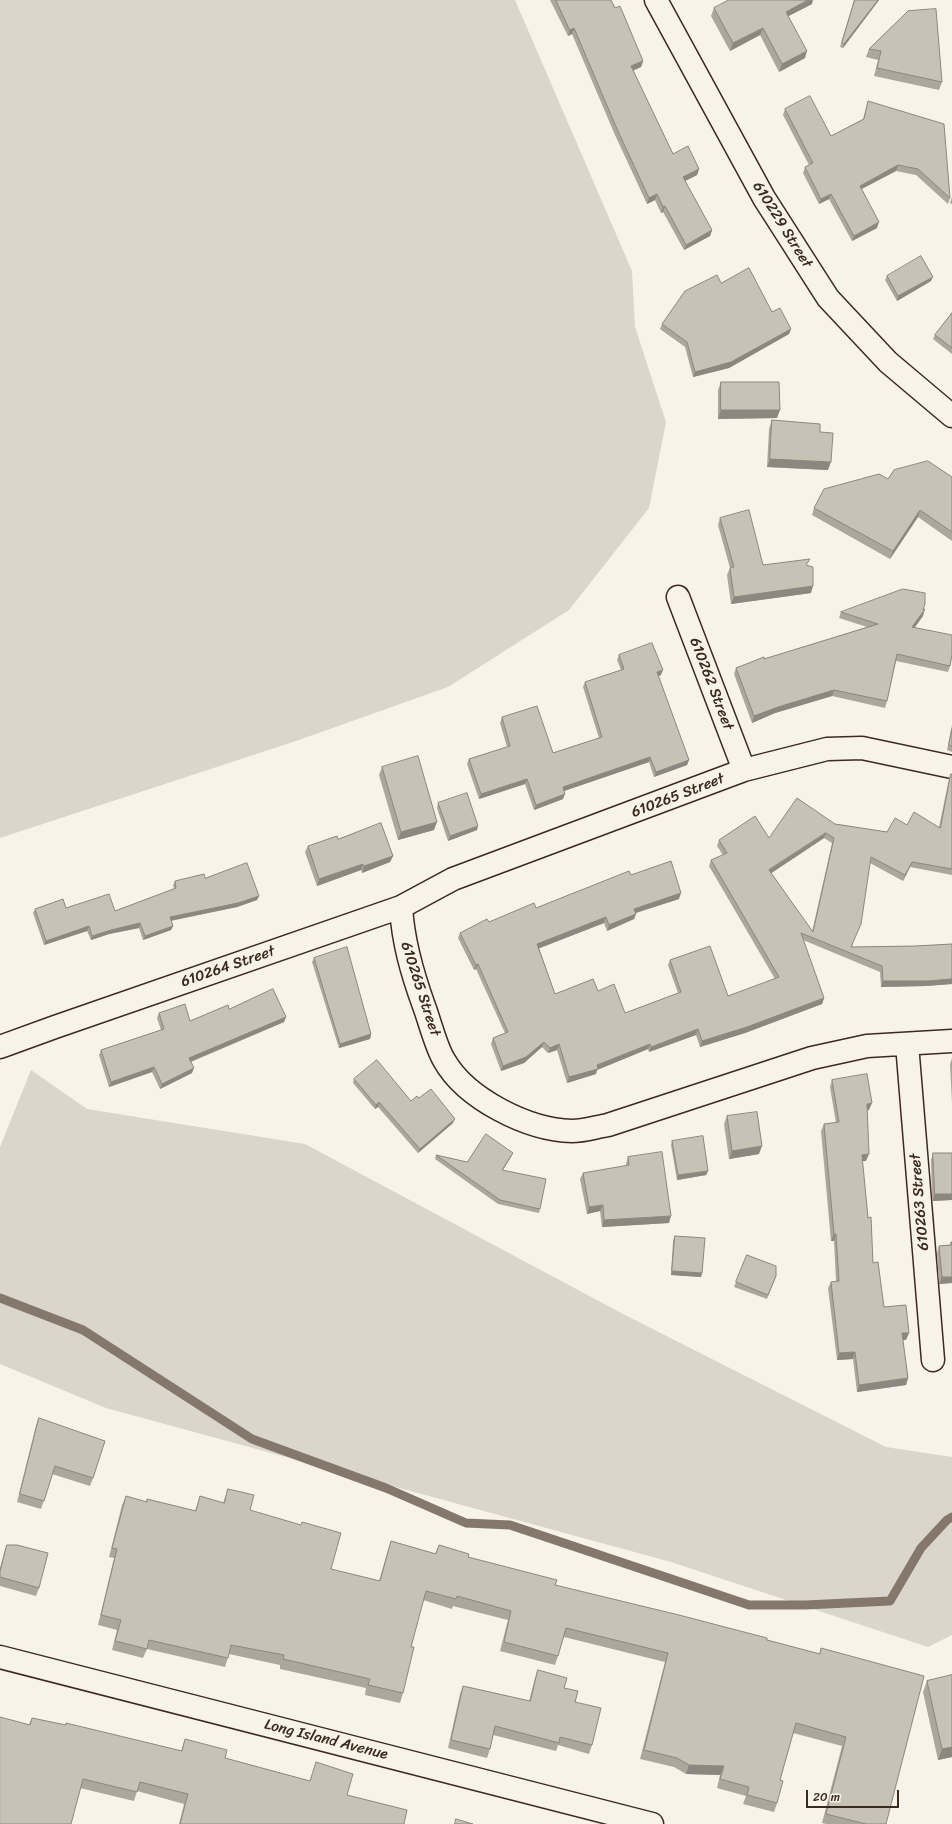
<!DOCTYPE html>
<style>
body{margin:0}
#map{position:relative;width:952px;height:1824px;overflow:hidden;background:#f7f3e8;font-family:Sriracha,sans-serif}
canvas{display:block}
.scale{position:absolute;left:806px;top:1790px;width:93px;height:18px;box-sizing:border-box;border:2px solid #3b2a1e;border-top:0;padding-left:5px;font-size:12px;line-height:14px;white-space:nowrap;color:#3b2a1e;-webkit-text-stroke:3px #f7f3e8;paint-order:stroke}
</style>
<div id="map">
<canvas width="952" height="1824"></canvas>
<div class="scale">20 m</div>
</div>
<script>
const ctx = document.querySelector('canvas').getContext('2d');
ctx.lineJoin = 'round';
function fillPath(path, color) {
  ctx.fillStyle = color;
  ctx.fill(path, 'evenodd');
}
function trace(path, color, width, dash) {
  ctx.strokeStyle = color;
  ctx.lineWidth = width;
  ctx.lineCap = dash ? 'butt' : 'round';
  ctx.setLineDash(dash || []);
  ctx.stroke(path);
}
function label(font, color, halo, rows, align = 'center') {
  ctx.font = font + ' Sriracha,sans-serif';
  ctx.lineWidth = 3.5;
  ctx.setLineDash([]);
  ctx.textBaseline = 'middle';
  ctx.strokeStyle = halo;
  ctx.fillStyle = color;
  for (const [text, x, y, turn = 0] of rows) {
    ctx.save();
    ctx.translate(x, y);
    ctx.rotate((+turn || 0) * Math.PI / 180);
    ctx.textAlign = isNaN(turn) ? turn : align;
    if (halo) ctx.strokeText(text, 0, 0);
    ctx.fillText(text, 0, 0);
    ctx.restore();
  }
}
const green = new Path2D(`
 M0 0H515L632 271 635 327 666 422 649 508 569 610 448 687 296 741 0 838Z
 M31 1070 87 1109 305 1144 623 1314 886 1447 952 1457V1635L928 1647 671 1562 106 1408 0 1364V1147Z`);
const stream = new Path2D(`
 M0 1298 83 1330 252 1439 386 1488 466 1523 510 1525 749 1605H805L890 1601 921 1548 947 1520 952 1517`);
const minor = new Path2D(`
 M656 0 764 198 828 298 888 362 952 416
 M678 597 744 770
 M952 767 862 748 827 749 744 770 453 879 401 907C403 942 412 973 424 1006 430 1022 436 1047 444 1060 466 1099 528 1130 572 1131 583 1131 596 1127 608 1125L812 1058 867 1046 952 1041
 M907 1044 933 1360
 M0 1047 55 1027 401 907
 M0 1657 652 1824`);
const wall = new Path2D(`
 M550 0H611L643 61 641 67 633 71 673 154 699 169 697 175 685 181 712 230 710 236 684 250 663 212 661 213 655 200 647 204 615 135 572 34 568 36Z
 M854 0H879L843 48 840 47Z
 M812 4 788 16 805 58 779 72 760 35 730 51 711 16 714 8Z
 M908 11 942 82 939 90 874 76 878 60 866 57 869 49Z
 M868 101 950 198 948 204 916 175 896 171 861 189 877 228 852 241 829 199 819 204 803 173 805 167 809 165 783 115 785 109 831 136 863 119Z
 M952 197V204L950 203Z
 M887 276 931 281 897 301 885 280Z
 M721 283 772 312 791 329 789 334 729 368 693 377 685 347 660 329 662 324Z
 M952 313V354L933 339 935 335Z
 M721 382 777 418 718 419V390Z
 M772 420 820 432 828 470 767 467 769 429Z
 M952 477V541L918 517 890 559 812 515 814 508 888 479Z
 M720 518 763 565 807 566 811 593 731 604 727 575 730 568 718 525Z
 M923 610V616L914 628 950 666 948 672 896 661 887 701 885 708 832 696 775 713 752 723 734 674 736 668 764 659 867 627 839 618 841 612Z
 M619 655 661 675 658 676 689 760 687 765 654 777 649 762 564 791 563 799 534 810 525 784 479 799 467 764 469 759 507 747 500 723 502 717 553 753 599 738 583 687 585 682 621 670 617 660Z
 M952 725V752L947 750Z
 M382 767 434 830 398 840 379 775Z
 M951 774H952V875L910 867 903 881 870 863 852 947 915 946 952 944V984L926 986 881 987 880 972 803 940 824 998 822 1004 745 1033 700 1047 696 1035 649 1052 648 1049 597 1070 596 1074 567 1083 557 1050 548 1053 542 1047 524 1063 501 1071 491 1044 493 1038 505 1033 476 969 474 970 458 938 460 933 489 922 536 908 631 875 679 899 636 913V914L634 919 607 931 604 923 539 948 555 994 598 991 625 1013 678 993 668 965 670 960 728 996 775 979 709 866 711 860 723 855 717 846 719 840 769 838 835 824 887 832 907 825 939 827 949 779ZM824 838 832 843 812 932 771 873Z
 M438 803 477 830 448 841 437 808Z
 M338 839 393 856 390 862 362 873 361 870 317 886 305 852 308 846Z
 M205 878 259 896 257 900 237 907 171 921 173 926 171 930 143 940 139 928 109 934 91 940 87 931 44 945 33 913 35 909 66 908 115 911 174 889 173 885 175 881Z
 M314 958 371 1034 370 1039 339 1048 312 962Z
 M229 1009 286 1017 284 1022 191 1062 192 1073 160 1089 152 1072 109 1087 99 1055 101 1050 161 1030 157 1018 159 1013 190 1021Z
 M952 1058V1103L950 1064Z
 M354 1079 411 1101 419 1098 453 1123 418 1153 378 1107 375 1109 353 1083Z
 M832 1080 869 1110H867L866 1161H862L868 1218 873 1263 884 1307 906 1340H903L908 1378 906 1385 857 1392 853 1359 837 1360 828 1288 831 1282 836 1281 834 1241H831L821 1131 824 1124 836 1123 830 1087Z
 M727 1116 759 1154 729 1159 724 1124Z
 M672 1141 708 1171 706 1175 677 1180 671 1145Z
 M933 1153H952V1200L932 1201 931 1160Z
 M436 1155 467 1162 511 1157 503 1170 540 1209 539 1213 498 1204 435 1159Z
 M628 1157 669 1223 602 1227 600 1211 587 1214 580 1179 583 1173 626 1166V1164Z
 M675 1236 702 1273 701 1277 671 1275 673 1241Z
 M951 1242 952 1283 939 1284 937 1253 939 1246 950 1245Z
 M747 1255 776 1276 767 1299 734 1287Z
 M39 1418 93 1478 90 1486 52 1474 41 1509 17 1502 36 1426Z
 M228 1489 250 1510 331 1569 379 1581 388 1550 391 1541 435 1554 439 1545 468 1557 555 1585 767 1640 819 1654 821 1648 886 1824H826L822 1823 842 1746 793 1733 780 1780 777 1803 774 1812 743 1804 746 1796 717 1788 720 1775 686 1774 674 1767 640 1759 665 1662 564 1637 555 1665 500 1651 508 1620 453 1606 452 1609 423 1600 411 1647 403 1693 400 1703 365 1695 366 1688 280 1669V1665L229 1654 225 1667 147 1649 143 1658 112 1650 117 1630 98 1625 114 1558 109 1557 122 1505 126 1496 146 1502 147 1499 195 1511 200 1496 223 1503Z
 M7 1545 39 1588 36 1596 0 1586V1568L4 1553Z
 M538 1670 564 1688 575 1702 592 1745 589 1754 558 1745 556 1751 493 1735 490 1749 487 1758 448 1748 460 1694 463 1686 529 1701 535 1678Z
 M952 1675V1757L938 1760 923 1692 927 1681Z
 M32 1718 181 1751 185 1739 225 1758 310 1781 316 1762 347 1795 404 1824H179L184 1804 137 1791 134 1801 80 1788 29 1724Z`);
const shadedWall = new Path2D(`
 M808 0H813L812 4 783 19 786 12Z
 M878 0H879L843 48 844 44Z
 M574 28 572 34 568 36 570 30Z
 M763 28 760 35 730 51 733 43Z
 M807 51 805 58 779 72 782 64Z
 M643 61 641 67 628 72 631 66Z
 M898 165 896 171 858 191 860 186Z
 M699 169 697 175 681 183 683 177Z
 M657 194 655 200 647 204 649 198Z
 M831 194 829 199 819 204 821 199Z
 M665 206 663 212 661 213 663 207Z
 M879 222 877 228 852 241 854 236Z
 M712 230 710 236 684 250 686 245Z
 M933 277 931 281 897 301 898 296Z
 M791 329 789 334 729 368 693 377 695 372Z
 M721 410H780L777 418 718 419Z
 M770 459 831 462 828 470 767 467Z
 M920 510 918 517 890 559 893 551Z
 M813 586 811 593 731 604 734 597Z
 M925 609 923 616 910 634 912 627Z
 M663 670 661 675 655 678 657 672Z
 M834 690 832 696 775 713 752 723 754 716 778 707Z
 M650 757 649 762 561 792 563 787Z
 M689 760 687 765 654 777 656 772Z
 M527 779 525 784 479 799 481 794Z
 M565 794 563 799 534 810 536 805Z
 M437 822 434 830 398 840 401 832Z
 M478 826 477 830 448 841 450 836Z
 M826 833 824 838 767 876 769 870Z
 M393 856 390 862 362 873 364 866Z
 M912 862 910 867 903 881 905 875Z
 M363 864 361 870 317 886 319 879Z
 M681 893 679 899 632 914 634 909Z
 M259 896 257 900 237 907 168 921 170 917Z
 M636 914 634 919 607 931 609 925Z
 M606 917 604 923 535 950 537 944Z
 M140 923 139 928 109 934 91 940 92 936 111 930Z
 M89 926 87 931 44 945 46 941Z
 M173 926 171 930 143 940 145 936Z
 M478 964 476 969 474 970 476 965Z
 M952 979V984L926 986 881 987 883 981Z
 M824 998 822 1004 745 1033 700 1047 702 1041Z
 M286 1017 284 1022 187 1063 189 1058Z
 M698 1029 696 1035 649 1052 651 1047Z
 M371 1034 370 1039 339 1048 340 1044Z
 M544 1042 542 1047 524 1063 501 1071 503 1066Z
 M559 1044 557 1050 548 1053 550 1048Z
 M650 1044 648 1049 597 1070 596 1074 567 1083 569 1077Z
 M154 1067 152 1072 109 1087 111 1082Z
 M194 1068 192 1073 160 1089 162 1084Z
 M379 1102 378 1107 375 1109 376 1105Z
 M872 1103 869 1110 864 1111 867 1104Z
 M455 1119 453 1123 418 1153 420 1149Z
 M762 1146 759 1154 729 1159 732 1151Z
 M513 1153 511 1157 500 1174 502 1170Z
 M869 1154 866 1161H859L862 1155Z
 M708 1171 706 1175 677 1180 678 1175Z
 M935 1194H952V1200L932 1201Z
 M603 1205 600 1211 587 1214 589 1207Z
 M671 1216 669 1223 602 1227 604 1220Z
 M834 1234H836L834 1241H831Z
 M672 1271 702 1273 701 1277 671 1275Z
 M942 1277H952V1283L939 1284Z
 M902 1333H909L906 1340H899Z
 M855 1352 853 1359 837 1360 839 1353Z
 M908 1378 906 1385 857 1392 859 1385Z
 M952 1747V1757L938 1760 942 1749Z
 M689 1765 724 1766 720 1775 686 1774Z`);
const building = new Path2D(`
 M556 0H611L615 8 620 6 643 61 631 66 673 154 688 146 699 169 683 177 712 230 686 245 665 206 663 207 657 194 649 198 617 129 574 28 570 30Z
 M729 0H808L786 12 807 51 782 64 763 28 733 43 714 8Z
 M855 0H878L844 44 842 43Z
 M936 9 942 82 877 68 881 51 869 49 908 11Z
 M810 96 831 136 864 119 868 101 944 124 950 198 918 169 898 165 860 186 879 222 854 236 831 194 821 199 805 167 813 163 785 109Z
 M921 256 933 277 898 296 887 276Z
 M749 268 772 312 780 308 791 329 731 362 695 372 687 342 662 324 685 291 717 275 721 283Z
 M952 313V348L935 335Z
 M721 382H779L780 410H721Z
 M772 420 820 424V432L833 433 831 462 770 459Z
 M928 461 952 477V532L920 510 893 551 814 508 824 489 879 474 888 479 894 470Z
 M749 510 763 565 810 559 806 565 813 567V586L734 597 730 568 734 567 720 518Z
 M903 589 925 593V604L923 610 925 609 912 627 952 635V655L950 666 897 654 887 701 834 690 778 707 754 716 736 668 764 657V659L878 624 841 612Z
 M652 643 663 670 657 672 689 760 656 772 650 757 563 787 565 794 536 805 527 779 481 794 469 759 510 746 502 717 537 706 553 753 602 737 585 682 624 669 619 655Z
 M952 729V746L949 745Z
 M418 756 437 822 401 832 382 767Z
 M951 774H952V869L912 862 905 875 871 857 861 924 851 947 915 946 952 944V979L928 981H883L882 966 801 933 824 998 747 1027 702 1041 698 1029 651 1047 650 1044 597 1065 598 1069 569 1077 559 1044 550 1048 544 1042 526 1057 503 1066 493 1038 508 1032 478 964 476 965 460 933 487 919 489 922 534 903 536 908 629 871 631 875 671 861 681 893 634 909 636 914 609 925 606 917 537 944 555 994 593 979 598 991 614 984 625 1013 681 992 670 960 710 946 728 996 779 977 711 860 727 853 719 840 755 816 769 838 797 798 835 824 887 832 895 818 907 825 914 812 940 828ZM826 833 834 838 813 932 769 870Z
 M467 793 478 826 450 836 438 803Z
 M381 823 393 856 364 866 363 864 319 879 308 846 337 836 338 839Z
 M247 863 259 896 238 903 170 917 173 926 145 936 140 923 111 930 92 936 89 926 46 941 35 909 63 899 66 908 109 894 115 911 176 888 175 881 204 874 205 878Z
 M347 947 371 1034 340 1044 314 958Z
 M273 989 286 1017 189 1058 194 1068 162 1084 154 1067 111 1082 101 1050 164 1029 159 1013 185 1004 190 1021 228 1005 229 1009Z
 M377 1060 411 1101 417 1096 419 1098 431 1089 455 1119 420 1149 379 1102 376 1105 354 1079Z
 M867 1074 872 1103 867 1104 869 1154 862 1155 868 1218 871 1217 873 1263 878 1262 884 1307 906 1305 909 1333H902L908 1378 859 1385 855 1352 839 1353 831 1282 839 1281 836 1234H834L824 1124 839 1122 832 1080Z
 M757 1112 762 1146 732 1151 727 1116Z
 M486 1134 513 1153 502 1170 546 1179 540 1209 500 1200 436 1155 467 1162Z
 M703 1136 708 1171 678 1175 672 1141Z
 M662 1152 671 1216 604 1220 603 1205 589 1207 583 1173 629 1165 628 1157Z
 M933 1153H952V1194H935Z
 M675 1236 705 1238 702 1273 672 1271Z
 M951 1242H952V1277H942L939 1246 951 1245Z
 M747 1255 776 1266V1276L768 1295 736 1282Z
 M39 1418 105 1441 93 1478 55 1466 44 1501 20 1494Z
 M228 1489 254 1495 250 1510 301 1525 302 1522 341 1533 331 1569 380 1581 391 1541 436 1554 439 1545 469 1554 468 1557 557 1580 555 1585 679 1615 767 1638V1640L820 1654 821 1648 924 1676 886 1824H866L826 1814 846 1737 796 1723 780 1780 783 1781 777 1803 747 1795 749 1787 720 1779 724 1766 689 1765 677 1758 644 1750 668 1653 566 1628 558 1656 504 1642 511 1611 457 1596 456 1599 426 1591 411 1647H414L403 1693 368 1685 370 1679 283 1659 284 1655 231 1645 228 1658 149 1640 147 1649 115 1641 121 1620 101 1615 117 1549 112 1548 126 1496 147 1502V1499L196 1511 200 1496 224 1503Z
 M7 1545H17L48 1553 39 1588 0 1577V1572Z
 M538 1670 567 1678 564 1688 578 1691 575 1702 601 1708 592 1745 560 1737 559 1743 495 1726 490 1749 451 1740 463 1686 530 1701Z
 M952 1675V1747L942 1749 927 1681Z
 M0 1717 30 1725 32 1718 66 1725V1723L182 1751 185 1739 227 1750 225 1758 310 1781 316 1762 353 1774 347 1795 407 1810 404 1824H180L188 1794 140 1782 137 1792 83 1779 71 1824H0Z
 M456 1819 473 1824H455Z`);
const streetNames = [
 ["610229 Street",782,225,58],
 ["610262 Street",711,684,69],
 ["610265 Street",678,796,-21],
 ["610264 Street",228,967,-19],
 ["610265 Street",420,989,72],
 ["610263 Street",920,1202,-95],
 ["Long Island Avenue",326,1740,14]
];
fillPath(green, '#dbd6cb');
trace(stream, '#84786c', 9);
trace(minor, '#3b2a1e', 25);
trace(minor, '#f7f3e8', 22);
fillPath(wall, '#aca69d');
fillPath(shadedWall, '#8c877f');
fillPath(building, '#c8c1b6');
trace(building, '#8c877f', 1);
label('15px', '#3b2a1e', '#f7f3e8', streetNames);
</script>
